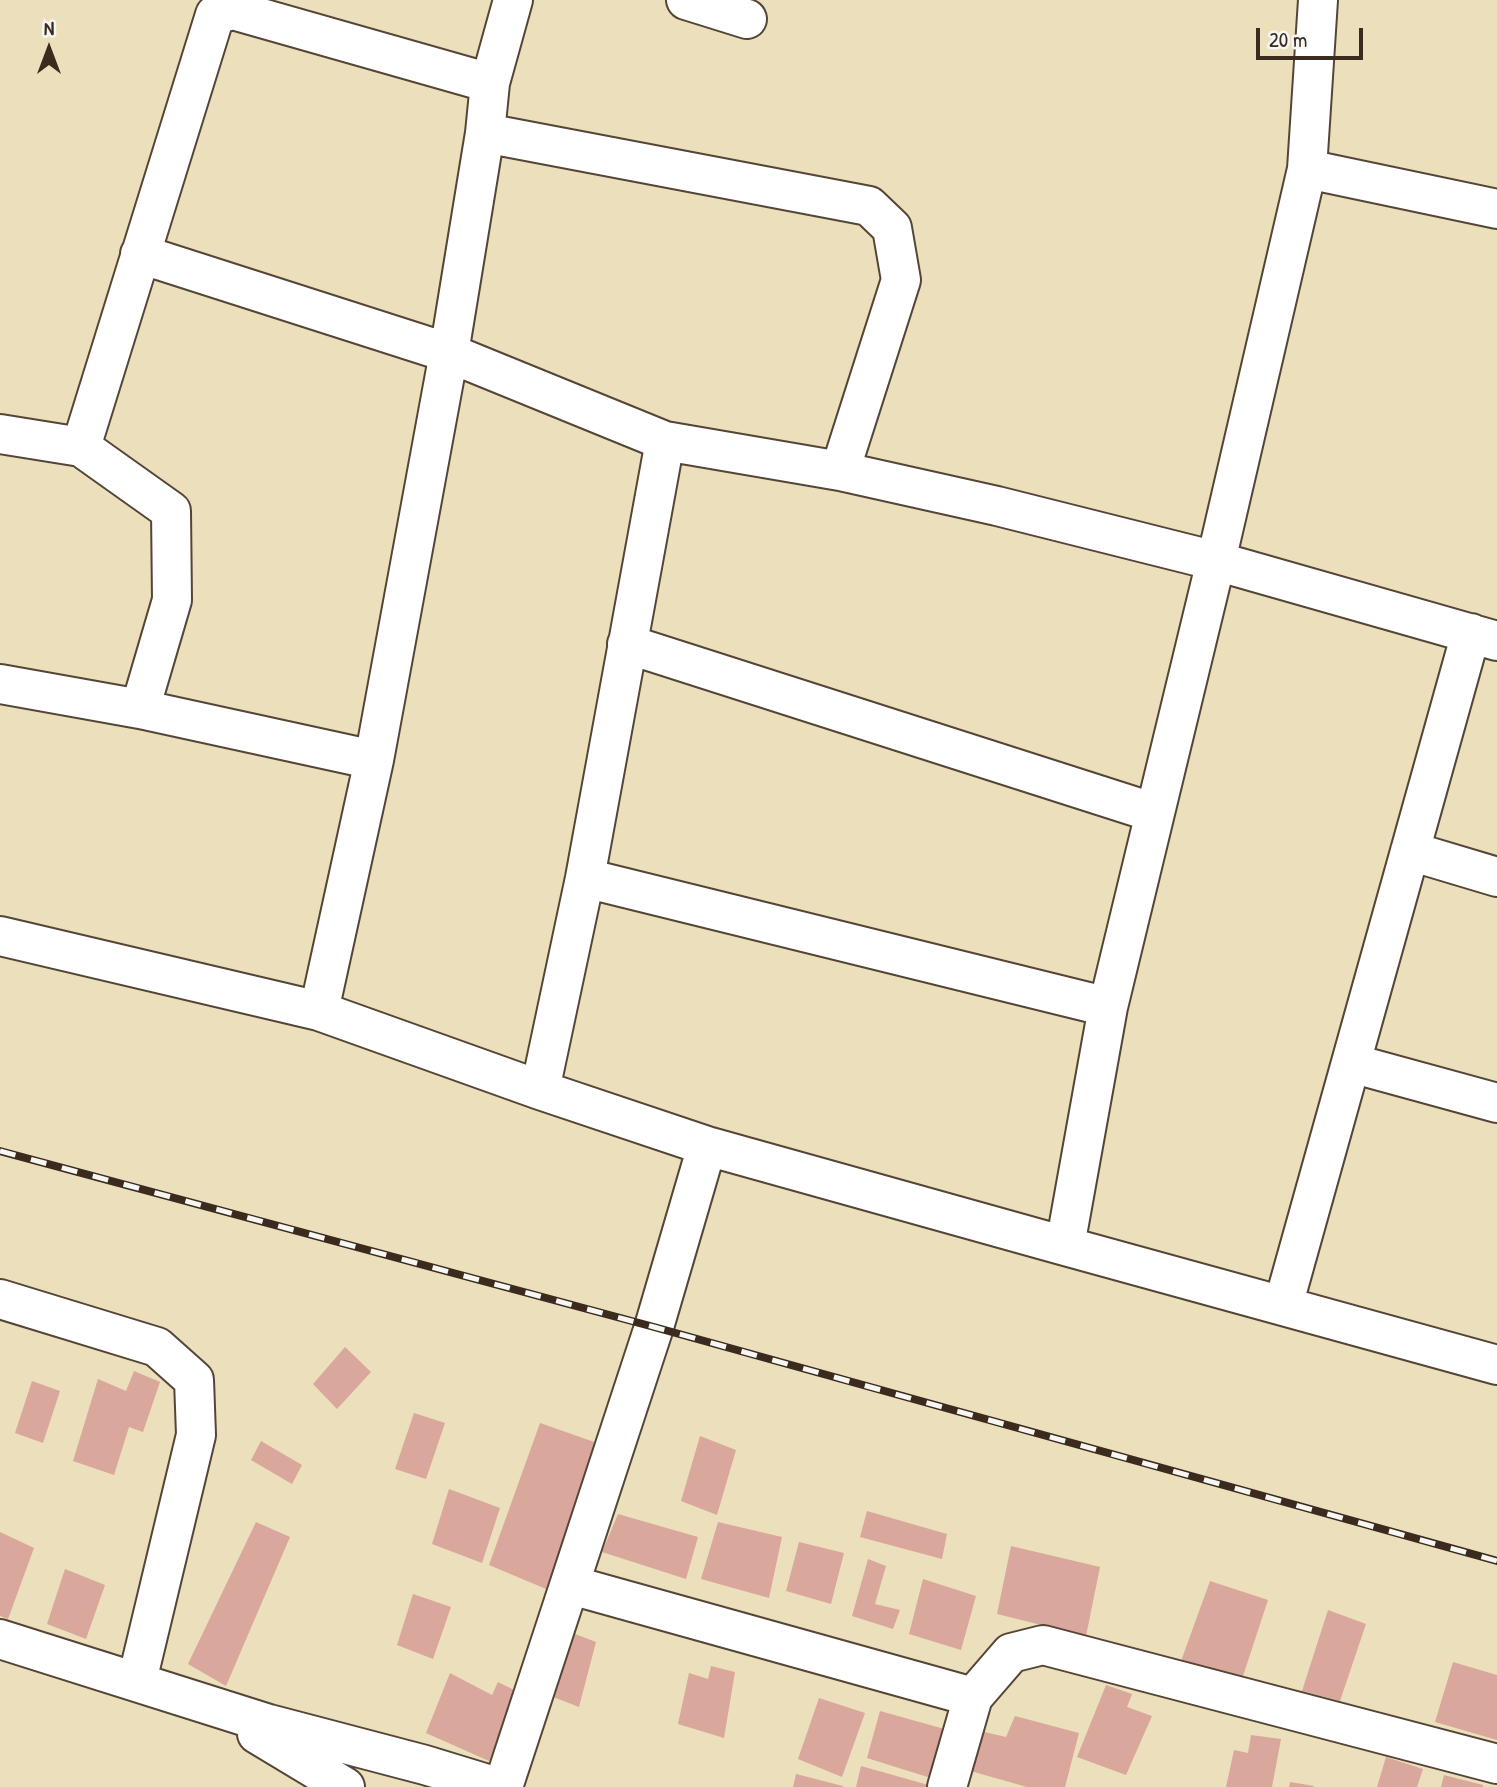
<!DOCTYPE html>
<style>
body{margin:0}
#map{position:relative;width:1497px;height:1787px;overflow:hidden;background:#ebdfbc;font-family:"Patrick Hand",sans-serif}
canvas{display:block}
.north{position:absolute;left:14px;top:14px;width:70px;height:70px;-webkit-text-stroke:5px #f6f6f2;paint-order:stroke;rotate:0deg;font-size:19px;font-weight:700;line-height:28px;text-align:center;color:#3b2a1e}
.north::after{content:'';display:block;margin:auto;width:24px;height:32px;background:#3b2a1e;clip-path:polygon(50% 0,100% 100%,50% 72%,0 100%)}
.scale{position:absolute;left:1256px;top:28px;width:107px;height:32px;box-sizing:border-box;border:4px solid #3b2a1e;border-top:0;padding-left:9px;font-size:21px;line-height:24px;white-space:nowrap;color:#3b2a1e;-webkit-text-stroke:5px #f6f6f2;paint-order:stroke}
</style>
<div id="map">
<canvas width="1497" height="1787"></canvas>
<div class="north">N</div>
<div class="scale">20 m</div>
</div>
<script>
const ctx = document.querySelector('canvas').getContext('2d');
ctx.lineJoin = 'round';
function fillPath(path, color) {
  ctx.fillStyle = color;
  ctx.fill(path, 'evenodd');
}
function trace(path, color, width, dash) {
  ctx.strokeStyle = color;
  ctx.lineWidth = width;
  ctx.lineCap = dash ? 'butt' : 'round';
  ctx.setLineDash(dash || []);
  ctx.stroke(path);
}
const building = new Path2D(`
 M345 1347 371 1372 337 1409 313 1384Z
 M134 1371 160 1382 143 1432 129 1427 114 1475 73 1461 98 1379 126 1391Z
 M32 1381 60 1391 43 1443 15 1433Z
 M414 1413 445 1423 426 1479 395 1469Z
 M540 1423 600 1444 546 1589 489 1565Z
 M700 1436 736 1450 717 1515 681 1501Z
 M261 1441 302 1465 292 1484 251 1460Z
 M449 1489 500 1508 482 1563 432 1544Z
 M867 1511 947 1534 942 1559 860 1537Z
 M618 1514 698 1537 686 1579 602 1552Z
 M256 1522 290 1537 226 1686 188 1664Z
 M718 1522 782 1537 769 1598 701 1579Z
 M0 1532 34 1548 8 1619 0 1616Z
 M799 1542 844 1553 831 1604 786 1591Z
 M1011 1546 1100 1567 1086 1636 997 1614Z
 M868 1559 886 1566 875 1604 900 1610 893 1629 852 1616Z
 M65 1569 105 1585 86 1639 47 1624Z
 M923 1579 976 1596 961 1650 909 1634Z
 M1210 1581 1268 1600 1242 1679 1181 1661Z
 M413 1594 451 1607 433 1659 397 1645Z
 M1328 1610 1366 1624 1340 1701 1302 1691Z
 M562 1629 596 1642 579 1707 543 1693Z
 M1453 1662 1497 1675V1740L1435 1722Z
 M711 1666 735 1672 724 1738 678 1724 689 1673 708 1679Z
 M450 1673 492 1695 498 1682 520 1693 489 1761 426 1733Z
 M1106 1685 1132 1694 1127 1707 1152 1716 1126 1775 1077 1757Z
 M819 1698 865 1713 842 1777 798 1759Z
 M880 1711 948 1730 934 1779 867 1758Z
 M1015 1716 1079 1733 1065 1787H1027L967 1770 980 1731 1006 1737Z
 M1251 1735 1281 1739 1272 1787H1226L1234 1750 1248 1753Z
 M1386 1757 1423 1769 1417 1787H1377Z
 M861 1766 932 1786V1787H856Z
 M796 1774 843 1786V1787H793Z
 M1444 1775 1483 1785V1787H1441Z
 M1290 1782 1314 1786V1787H1289Z`);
const minor = new Path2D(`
 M686 0 747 19
 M1318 0 1307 169 1216 561 1497 641
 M490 83 513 0
 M1307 169 1497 209
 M140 254 449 353 485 133
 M0 434 81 447 171 511 172 600 140 709
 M627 644 1155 813
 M0 684 140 709 374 760 319 1011
 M374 760 449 353 665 441 840 471
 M1410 851 1497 877
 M585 878 1108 1007
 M0 936 319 1011 540 1090 707 1146 1065 1246 1108 1007 1216 561 997 506 840 471 901 280 892 228 869 206 485 133 490 83 233 10 215 15 81 447
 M1351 1063 1497 1103
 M540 1090 585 878 665 441
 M1065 1246 1497 1365
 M0 1299 157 1347 194 1380 196 1435 137 1681
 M1283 1306 1471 633
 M571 1585 973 1697
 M0 1639 269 1724 425 1765 497 1787
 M257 1734 345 1787
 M503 1787 654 1327 707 1146
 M947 1787 973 1697 1011 1653 1043 1645 1497 1764`);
const rail = new Path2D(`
 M0 1151 654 1327 1497 1561`);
fillPath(building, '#daa79c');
trace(minor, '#554536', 42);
trace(minor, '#fff', 38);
trace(rail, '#3b2a1e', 8);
trace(rail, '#f6f6f2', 5, [16]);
</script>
